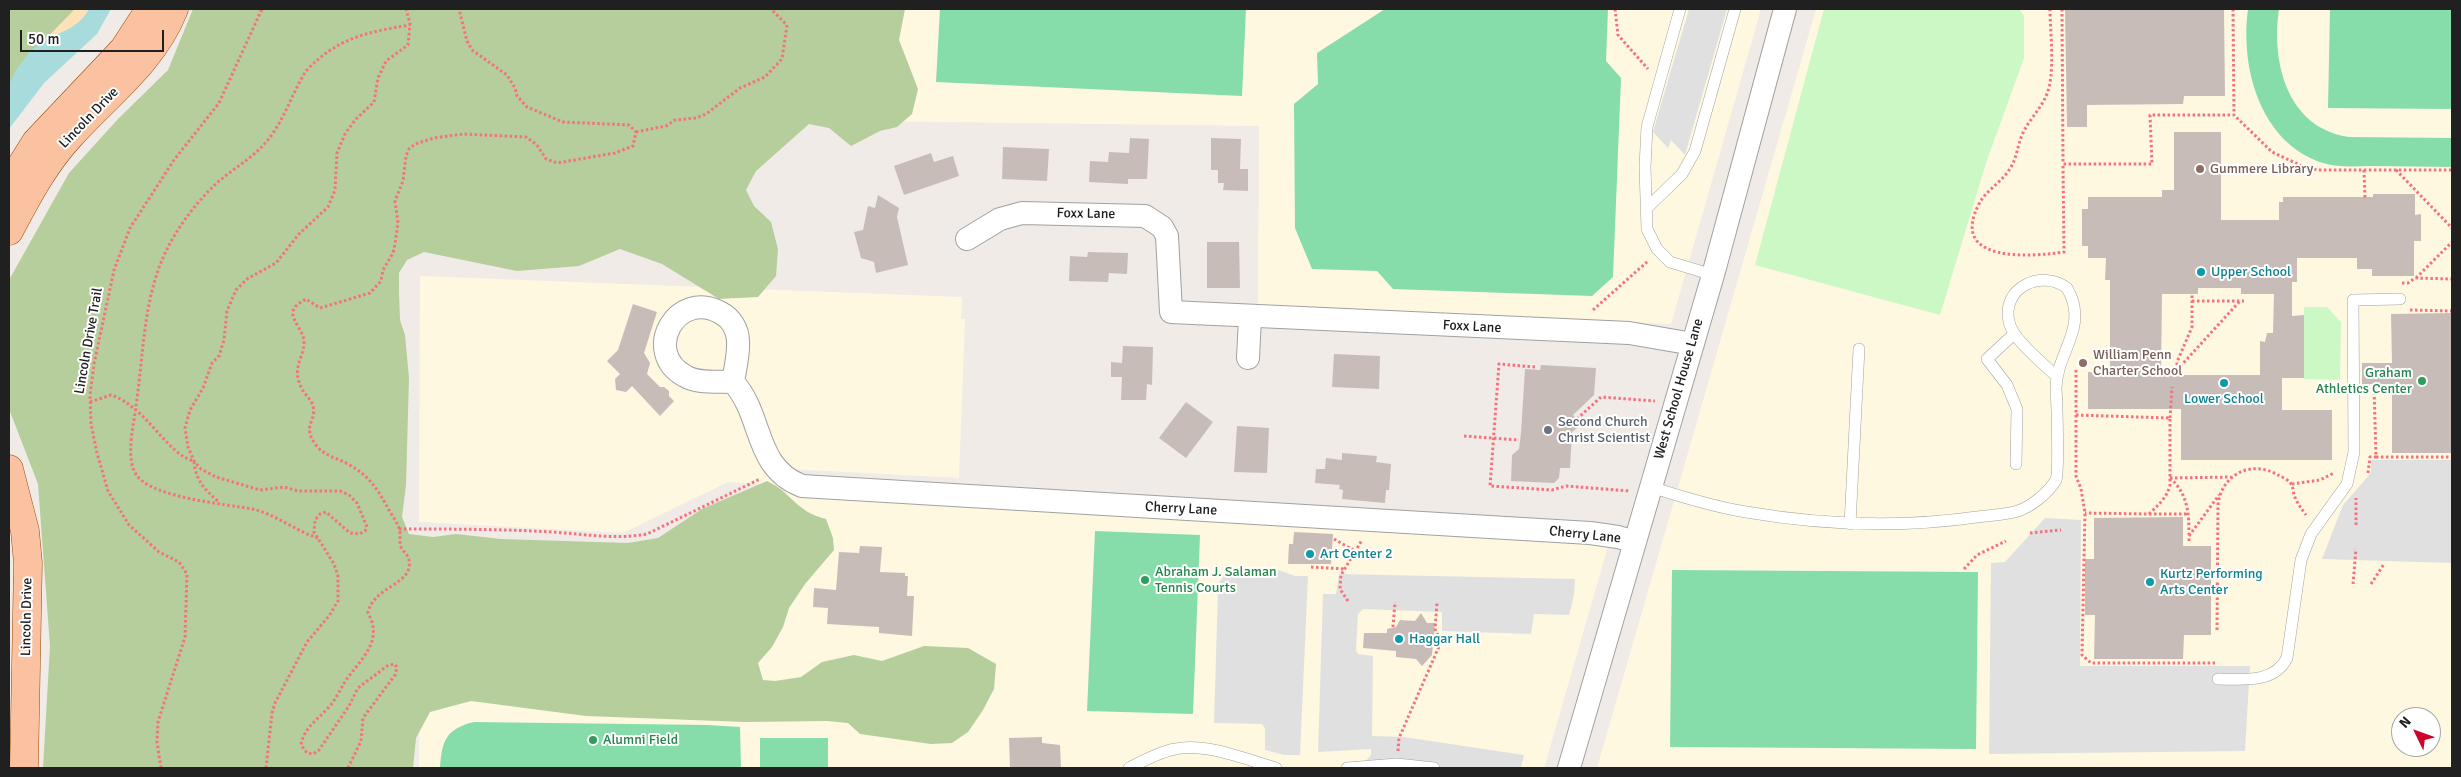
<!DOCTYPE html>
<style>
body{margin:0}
#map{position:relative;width:2461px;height:777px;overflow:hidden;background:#f0ebe6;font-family:Signika,sans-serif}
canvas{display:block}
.frame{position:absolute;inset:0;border:10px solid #202020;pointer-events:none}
.north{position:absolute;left:2391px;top:707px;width:50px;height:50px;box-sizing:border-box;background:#fff;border:1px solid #a6a6a6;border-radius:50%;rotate:312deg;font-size:14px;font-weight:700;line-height:20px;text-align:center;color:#202020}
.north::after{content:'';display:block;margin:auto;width:18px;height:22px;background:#ca052c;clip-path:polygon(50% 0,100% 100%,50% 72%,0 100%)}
.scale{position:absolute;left:20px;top:30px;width:144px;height:22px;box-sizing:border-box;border:2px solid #202020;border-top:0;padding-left:6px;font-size:15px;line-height:18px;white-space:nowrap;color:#202020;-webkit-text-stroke:4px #fff;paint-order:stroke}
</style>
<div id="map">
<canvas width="2461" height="777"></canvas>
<div class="frame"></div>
<div class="north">N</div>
<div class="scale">50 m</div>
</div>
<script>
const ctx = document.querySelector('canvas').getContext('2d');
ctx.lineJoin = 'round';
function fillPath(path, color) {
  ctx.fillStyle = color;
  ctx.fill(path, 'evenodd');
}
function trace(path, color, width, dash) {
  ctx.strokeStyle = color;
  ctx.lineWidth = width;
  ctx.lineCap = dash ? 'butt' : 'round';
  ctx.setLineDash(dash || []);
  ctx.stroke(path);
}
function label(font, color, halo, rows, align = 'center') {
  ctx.font = font + ' Signika,sans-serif';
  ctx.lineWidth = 4;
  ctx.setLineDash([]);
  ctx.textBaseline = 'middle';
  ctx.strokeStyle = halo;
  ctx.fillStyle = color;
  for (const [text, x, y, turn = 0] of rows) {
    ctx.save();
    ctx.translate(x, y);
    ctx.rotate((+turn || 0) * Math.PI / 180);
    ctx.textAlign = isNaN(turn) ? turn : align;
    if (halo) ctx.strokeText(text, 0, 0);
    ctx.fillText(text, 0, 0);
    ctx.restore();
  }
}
const education = new Path2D(`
 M892 9H1761L1671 324 1258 307 1259 126 867 121Z
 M1816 9H2452V768H1597ZM2401 717H2431V747H2401Z
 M420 276 962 297 961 319H965L959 478 789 469 780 485 728 482 623 533 419 522Z
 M792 489 1611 536 1544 768H419V679L782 506 785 492Z`);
const forest = new Path2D(`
 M11 9H75L45 40 29 53 9 87V10Z
 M193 9H905L899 40 918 89 912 114 897 127 880 131 851 146 829 128 809 124 756 171 746 190 754 206 771 222 778 249 776 276 758 297 719 299 662 264 620 249 579 266 517 271 424 252 407 260 399 273V292L400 320 405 335 409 378 406 485 402 517 409 534 433 537 456 534 501 539 628 543 658 538 702 509 767 481C791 492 796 512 826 519L833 538 834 550 805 584 789 608 783 627 772 647 758 663 763 680 775 681 801 677 822 662 854 655 882 661 924 646 968 648 996 664 994 689 983 710 968 732 952 743 931 744 860 734 848 723 827 721 745 722 586 716 471 701 430 712 416 738 413 768H43L50 646 38 484 9 409V280L69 173 118 119 168 70Z`);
const sand = new Path2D(`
 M75 9H89C80 26 63 33 45 40Z`);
const park = new Path2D(`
 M1824 9H2019L2024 16V58L1986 163 1940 315 1755 265Z
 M2304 307H2327L2341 322 2340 380 2304 379Z`);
const pitch = new Path2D(`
 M940 9H1246L1242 96 936 82Z
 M1385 9H1608L1606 61 1621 78 1613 277 1592 296 1393 289 1377 271 1312 269 1295 228 1294 104 1318 84 1317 53Z
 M2248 9H2279C2271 62 2287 128 2349 137L2452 138V167C2426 167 2399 166 2373 166 2357 166 2339 168 2323 163 2260 143 2240 67 2248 9Z
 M2330 9H2452V109L2328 108Z
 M1095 531 1200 535 1193 714 1087 711Z
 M1672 570 1978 572 1976 749 1670 747Z
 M474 722 708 725 740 727 741 768H440C442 740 446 729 474 722Z
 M760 738H828V768H760Z`);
const parking = new Path2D(`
 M1689 9H1727L1685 155 1671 140 1668 148 1653 132Z
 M2371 460H2452V563L2322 559 2343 505 2371 473Z
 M2045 518 2081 520 2080 666H2250L2245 751 1989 754 1991 563 2005 562Z
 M1238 569H1276L1295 576H1308L1300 755H1284L1265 750V728L1262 724 1214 723 1218 590 1220 581 1226 573Z
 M1339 574 1575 579 1574 595 1569 615 1534 614 1531 634 1442 631V612L1363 609 1358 614 1356 650 1358 654 1373 656 1372 736 1404 737 1524 755 1521 768H1360L1371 755V749L1318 752 1323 594H1336Z`);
const water = new Path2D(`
 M89 9H111L97 34 44 83 9 129C9 116 6 98 9 86 14 69 31 47 47 39 64 31 80 26 89 9Z`);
const building = new Path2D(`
 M2065 9H2224L2225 96H2184L2183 104 2087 105V127H2067Z
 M2174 132H2221V220H2279V202H2283V197H2373V194H2415V215L2421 214V241H2414V276H2372V269H2357V258H2297V282H2292V316L2304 315V378H2282V410H2332V460H2181V409H2088V372L2110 373V280H2105L2106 258H2088V246H2082V209H2088V197H2162V190H2174ZM2198 288H2241V294H2274L2273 333H2267L2265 342 2260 341V375H2166V373H2161L2162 294H2198Z
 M1130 138 1149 139 1147 179H1128V184L1089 182 1090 161 1108 162 1109 152 1129 153Z
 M1211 138 1241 139 1240 169H1248V191L1223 190 1224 183H1218V170H1211Z
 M1003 147 1049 149 1047 181 1002 179Z
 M931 153 934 162 953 156 959 176 904 195 894 166Z
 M878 195 899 208 897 217 908 265 876 273 874 262 861 258 854 232 863 230 868 206 875 208Z
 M1207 242H1239L1240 288H1207Z
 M1088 252 1128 253 1127 274 1109 273 1108 282 1069 281 1070 256 1087 257Z
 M633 304 657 312 644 353 650 363 647 374 660 387H664L669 391V396L674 401 660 416 632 386 626 392 616 390 615 379 620 374 607 361 618 350Z
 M2452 313V453H2392V384H2362V363H2392L2391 314Z
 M1123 346 1153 347 1152 385 1147 384 1146 400H1121L1122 377H1111V362L1122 363Z
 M1334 354 1380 356 1379 389 1332 387Z
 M1541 365 1596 368 1594 395 1573 415 1582 424 1572 432 1570 468H1560L1559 478 1554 483 1511 481 1512 455 1519 449 1521 433 1525 369 1540 370Z
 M1186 402 1213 422 1186 458 1159 438Z
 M1237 426 1269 428 1267 473 1234 472Z
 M1342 453 1377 456 1376 462 1391 464 1389 490H1386L1385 503 1342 499 1343 490 1339 489 1340 485 1315 483 1316 469H1325L1326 458 1342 460Z
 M2183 517V546H2211V635H2184L2183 659H2094L2095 615H2085V559H2094V518Z
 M1294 532 1333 534 1331 564H1288L1289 544H1293Z
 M860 546 882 547 880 572 905 573V576H908L907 596H914L912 636 879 633V627L827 624 828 608 813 607 814 588 836 590 839 552 859 553Z
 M1421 613 1427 623H1435L1432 655 1422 666 1416 659 1396 657V651L1363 648 1364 633H1387V629L1396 627 1400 620 1415 621Z
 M1042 737V743L1060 745 1061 768H1010L1009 738Z`);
const path = new Path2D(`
 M1615 9 1618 35 1648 69
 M2050 9C2050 33 2056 75 2046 96 2040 110 2028 121 2022 135 2017 147 2017 159 2009 170 2001 183 1986 190 1979 204 1948 263 2030 257 2064 252L2063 164H2152L2150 115H2234L2272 152 2304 167 2318 170H2452
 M2062 9 2063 164
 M2233 9 2234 115
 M636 132 666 126 675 120 696 118 706 114 740 88 765 77 782 59 787 25 771 9
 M2364 170 2365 198
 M2396 170 2452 228
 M2416 278 2452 242
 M2402 283H2408L2415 278 2452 279
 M2192 301H2244
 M1593 310 1648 261
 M2410 310 2452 311
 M1535 367 1499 364 1490 486 1552 490 1566 486 1630 491
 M2076 370V476L2081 489 2085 513 2082 655 2091 663H2215
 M2177 370 2240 301
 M2177 375V362L2192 327V294
 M2374 387 2376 457H2452
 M90 402 111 395C147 407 167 455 194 461 196 481 204 489 219 502
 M2076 415 2170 418V485C2167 498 2158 505 2149 514L2085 513
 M2170 418 2172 387
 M1577 419 1601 397 1655 401
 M1464 436 1519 440
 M2368 473 2370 457H2376
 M2170 478C2188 494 2189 513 2189 536
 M2170 478 2231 477
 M2292 484 2320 480 2334 473
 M2149 514H2189
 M2356 525V498
 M399 529C450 529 502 529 552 532 585 534 615 540 647 534L760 479
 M2030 533 2061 530
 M318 538C295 531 276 514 252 509 225 504 156 498 138 477 124 461 134 424 136 406 143 359 143 310 160 265 172 234 194 204 218 182 234 168 253 158 267 141 284 121 292 93 306 71 337 38 367 32 410 25
 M1334 539 1355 551
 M2189 541V536L2219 495
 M1311 567 1345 569
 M1964 569 1977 555 2006 541
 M2353 584 2356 549
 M2371 584 2384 564
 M1348 601 1340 589 1341 575 1362 540
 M1393 627 1395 602
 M2217 630 2218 505C2221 475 2251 459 2278 475 2282 477 2289 480 2291 484 2293 486 2293 491 2294 495 2297 503 2301 508 2306 515
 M1398 751 1399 738 1441 642 1435 629 1437 603
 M161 768 157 742 158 722 185 637 187 574 179 562 159 552 129 525 108 491 97 453 91 424 90 395 94 364 114 270 130 228 174 160 219 103 262 9
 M266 768 272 713 275 703 307 642 329 616 338 601V576L334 564 314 532 315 520 320 514 326 512 350 533 359 534 365 531 367 527 357 503 349 495 340 491H298L284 487 260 490 216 477 201 469 194 461 188 447 185 428 190 410 203 388 212 363 219 356 224 340 227 311 236 290 247 279 276 263 299 234 328 207 335 190 337 153 345 134 355 120 374 102 378 78 386 61 408 45 410 24 406 9
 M348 768 361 741 363 718 395 675 397 667 394 664 387 666 358 688 349 706 319 750 313 754 307 753 301 745C304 728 316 721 327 709 335 701 340 690 346 680 361 659 384 641 368 613 373 586 414 585 409 560 408 554 403 552 401 547 399 541 401 534 399 528 397 522 393 517 390 512 378 490 371 477 348 464 337 458 324 456 316 445 301 425 317 422 313 406 311 399 304 394 301 387 292 367 303 360 304 343 305 332 291 321 293 311 295 305 301 302 306 299L320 308 370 293 381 281 383 270 393 253 395 244 398 223 395 201 403 181 406 156 409 149 415 144 434 138 463 134 526 137 537 145 546 159 557 163 615 153 633 146 636 132 629 125 563 122 527 107 517 96 515 88 507 75 472 50 467 41 459 9`);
const service = new Path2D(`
 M1680 9 1647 127 1645 167 1647 229 1657 249 1670 262 1713 275
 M1647 208 1682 174 1695 151 1735 9
 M2014 334 1987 359 2007 385 2017 409 2016 464
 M1651 487C1682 497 1714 507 1746 512 1822 525 1900 528 1977 517 1990 515 2005 515 2018 511 2032 506 2048 493 2056 480 2059 473 2057 403 2056 389 2056 352 2090 327 2067 288 2042 269 2001 287 2009 322 2013 340 2043 363 2056 376
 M1850 524 1859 349
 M2218 679C2242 679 2274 684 2287 658L2301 560 2311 534 2347 484 2354 452 2353 300 2400 299
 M1129 768C1143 761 1159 752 1175 749 1205 742 1247 760 1276 768
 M1347 768 1397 764 1434 768`);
const minor = new Path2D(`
 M967 239 1000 219 1022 213 1145 216 1162 227 1167 236 1171 312 1629 333 1693 344
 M1248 358 1250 318
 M733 382C735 369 739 354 738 341 738 330 731 318 721 313 677 288 641 352 685 376 698 384 718 381 733 382 764 416 753 467 802 486L1590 533 1618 537 1635 542
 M1569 768 1713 275 1785 9`);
const primary = new Path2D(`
 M9 185 36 142 124 49 150 9
 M9 231C27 197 44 164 71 135 108 94 153 62 174 9
 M9 469 25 531 28 563 24 768`);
const markers = [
 [2200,169,5,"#8d6e63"],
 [2201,272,5,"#0f9aa8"],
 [2083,363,5,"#8d6e63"],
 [2422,381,5,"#2e9e5b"],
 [2224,383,5,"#0f9aa8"],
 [1548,430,5,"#6b7280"],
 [1310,554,5,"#0f9aa8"],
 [1145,580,5,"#2e9e5b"],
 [2150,582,5,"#0f9aa8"],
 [1399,639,5,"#0f9aa8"],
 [593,740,5,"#2e9e5b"]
];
const streetNames = [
 ["Lincoln Drive",89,118,-46],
 ["Foxx Lane",1086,214,1],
 ["Foxx Lane",1472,327,3],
 ["Lincoln Drive Trail",89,341,-80],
 ["West School House Lane",1679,389,-74],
 ["Cherry Lane",1181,509,3],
 ["Cherry Lane",1585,535,6],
 ["Lincoln Drive",27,617,-89]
];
const educationNames = [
 ["Gummere Library",2210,169],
 ["William Penn",2093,355],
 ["Charter School",2093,371]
];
const cultureNames = [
 ["Upper School",2211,272],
 ["Lower School",2224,399,"center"],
 ["Art Center 2",1320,554],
 ["Kurtz Performing",2160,574],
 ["Arts Center",2160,590],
 ["Haggar Hall",1409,639]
];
const leisureNames = [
 ["Graham",2412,373,"right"],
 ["Athletics Center",2412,389,"right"],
 ["Abraham J. Salaman",1155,572],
 ["Tennis Courts",1155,588],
 ["Alumni Field",603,740]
];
const worshipNames = [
 ["Second Church",1558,422],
 ["Christ Scientist",1558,438]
];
fillPath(education, '#fef8e1');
fillPath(forest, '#b5ce9c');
fillPath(sand, '#fde1b7');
fillPath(park, '#cbf8c5');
fillPath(pitch, '#86ddaa');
fillPath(parking, '#e0e0e0');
fillPath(water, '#a8dbdc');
fillPath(building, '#c8bcb9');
trace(service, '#a1a1a1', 12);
trace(minor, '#a1a1a1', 24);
trace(primary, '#984904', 29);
trace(path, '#f7707d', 3, [2.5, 2.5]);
trace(service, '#fff', 11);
trace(minor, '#fff', 22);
trace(primary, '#fac2a1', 28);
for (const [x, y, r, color] of markers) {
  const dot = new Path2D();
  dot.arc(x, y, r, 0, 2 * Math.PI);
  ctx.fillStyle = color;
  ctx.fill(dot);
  trace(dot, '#fff', 2);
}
label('14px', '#202020', '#fff', streetNames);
label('14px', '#785e54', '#fff', educationNames, 'left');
label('14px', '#0d838f', '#fff', cultureNames, 'left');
label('14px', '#27864d', '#fff', leisureNames, 'left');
label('14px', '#5b616d', '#fff', worshipNames, 'left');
</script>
